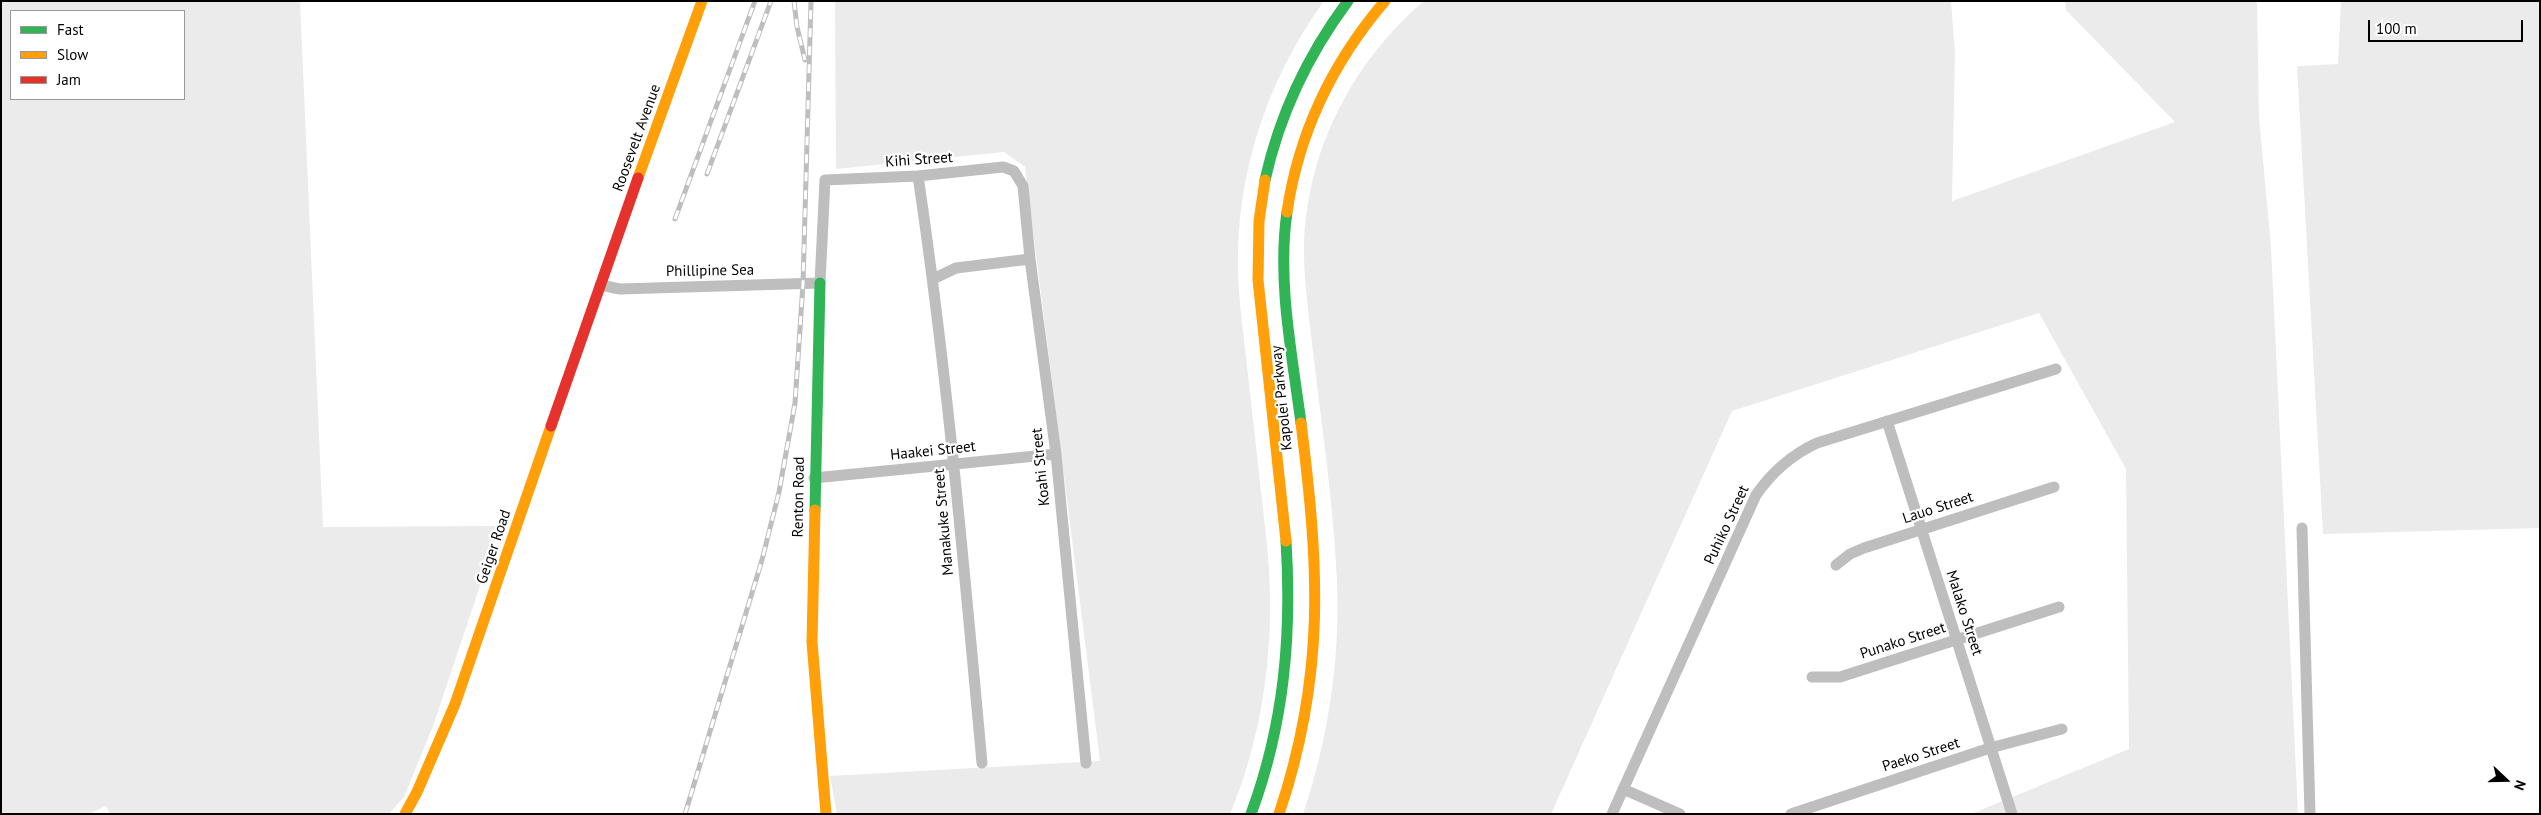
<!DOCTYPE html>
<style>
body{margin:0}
#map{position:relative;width:2541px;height:815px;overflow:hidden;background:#fff;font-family:"PT Sans",sans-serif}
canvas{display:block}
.frame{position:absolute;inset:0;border:2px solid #000;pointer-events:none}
.legend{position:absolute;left:10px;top:10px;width:175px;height:90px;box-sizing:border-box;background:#fff;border:1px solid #999;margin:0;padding:6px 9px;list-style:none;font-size:15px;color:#000}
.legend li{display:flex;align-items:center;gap:10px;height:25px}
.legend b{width:25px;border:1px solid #999}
.north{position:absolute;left:2481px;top:755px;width:50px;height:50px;-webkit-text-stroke:4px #fff;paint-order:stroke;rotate:111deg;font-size:14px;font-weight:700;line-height:20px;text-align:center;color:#000}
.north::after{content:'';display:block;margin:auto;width:18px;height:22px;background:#000;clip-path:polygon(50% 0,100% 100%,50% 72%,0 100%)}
.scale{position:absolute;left:2368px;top:20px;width:155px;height:22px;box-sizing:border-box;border:2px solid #000;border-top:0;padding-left:6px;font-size:15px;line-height:18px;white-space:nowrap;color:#000;-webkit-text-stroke:4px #fff;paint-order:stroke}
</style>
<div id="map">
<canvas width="2541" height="815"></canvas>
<div class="frame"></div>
<ul class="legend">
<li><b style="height:6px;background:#30b455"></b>Fast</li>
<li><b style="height:6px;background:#ff9f0a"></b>Slow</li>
<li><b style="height:6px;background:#e5322d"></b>Jam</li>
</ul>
<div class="north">N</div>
<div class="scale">100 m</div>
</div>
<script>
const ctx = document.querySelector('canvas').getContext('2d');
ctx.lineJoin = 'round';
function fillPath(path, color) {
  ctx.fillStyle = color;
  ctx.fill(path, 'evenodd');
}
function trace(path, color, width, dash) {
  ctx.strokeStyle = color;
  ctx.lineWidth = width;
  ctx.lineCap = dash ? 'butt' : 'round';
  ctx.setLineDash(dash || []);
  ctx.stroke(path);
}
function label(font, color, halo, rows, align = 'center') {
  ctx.font = font + ' "PT Sans",sans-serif';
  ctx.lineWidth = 4.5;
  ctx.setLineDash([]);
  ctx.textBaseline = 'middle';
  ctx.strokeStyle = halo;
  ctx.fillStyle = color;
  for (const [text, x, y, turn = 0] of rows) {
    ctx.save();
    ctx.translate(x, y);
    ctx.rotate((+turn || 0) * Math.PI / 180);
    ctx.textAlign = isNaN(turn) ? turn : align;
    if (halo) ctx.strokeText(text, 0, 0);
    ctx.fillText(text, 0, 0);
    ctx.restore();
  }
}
const green = new Path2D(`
 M1 1H300L323 527 500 526 433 726 404 797 389 814H110L106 806 89 814H1ZM184 11V99H11V11Z
 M835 1H1324C1271 74 1240 162 1238 252 1237 287 1242 322 1246 357 1251 402 1256 446 1261 491 1265 527 1270 563 1270 600 1271 673 1258 747 1230 814H837L830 776 1100 761 1025 167 1004 152 836 169Z
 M1424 1H1951L1955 53 1952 201 2175 122 2066 10 2065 1H2257L2259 117 2271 247 2298 814H1971L2129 749 2126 469 2039 313 1732 411 1551 814H1303C1330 734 1342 648 1336 564 1332 496 1322 428 1314 360 1310 326 1305 291 1304 257 1303 158 1349 65 1424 1Z
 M2341 1H2540V528L2323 534 2297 66 2338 64Z`);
const street = new Path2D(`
 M918 176C947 371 964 567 982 763
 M933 279 956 268 1030 259
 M600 285 620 289 820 283 825 180 918 176 1003 167 1014 171 1023 186 1030 259 1056 454 1086 763
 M1887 421 2012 814
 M814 478 1056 454
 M2302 528 2310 814
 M1836 565 1850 554 1864 548 2054 487
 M1812 677H1840L2059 607
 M1623 789 1680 814
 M1612 814 1756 495C1772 472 1791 455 1817 443L2056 369
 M1791 814 1990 748 2062 729`);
const fast = new Path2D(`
 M1265 180C1280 113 1307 56 1348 1
 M1287 212C1277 281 1292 354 1301 423
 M815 510 820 283
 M1251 814C1284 725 1292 636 1286 541`);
const slow = new Path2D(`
 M638 178 702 1
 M1265 180 1259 221 1258 280 1286 541
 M1287 212C1299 131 1332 63 1385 1
 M815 510 812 642 826 814
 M405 814 417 792 455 704 551 426
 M1279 814C1326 674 1319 567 1301 423`);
const jam = new Path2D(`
 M551 426 638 178`);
const rail = new Path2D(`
 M794 1 797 27 805 60
 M707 174 771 1
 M675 219 755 1
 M685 814 762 560 779 492 795 403 803 284 811 1`);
const streetNames = [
 ["Roosevelt Avenue",637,138,-70],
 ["Kihi Street",919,160,-4],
 ["Phillipine Sea",710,271,-1],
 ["Kapolei Parkway",1282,398,-96],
 ["Haakei Street",933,451,-6],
 ["Koahi Street",1041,467,-96],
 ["Renton Road",799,497,-89],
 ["Lauo Street",1938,508,-18],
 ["Manakuke Street",944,522,-95],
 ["Puhiko Street",1727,525,-65],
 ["Geiger Road",494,547,-71],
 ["Malako Street",1964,613,72],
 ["Punako Street",1903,641,-18],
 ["Paeko Street",1921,755,-18]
];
fillPath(green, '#ebebeb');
trace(street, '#bebebe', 11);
trace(fast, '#30b455', 11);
trace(slow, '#ff9f0a', 11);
trace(jam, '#e5322d', 11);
trace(rail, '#bebebe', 5);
trace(rail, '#fff', 3, [9]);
label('15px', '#000', '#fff', streetNames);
</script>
